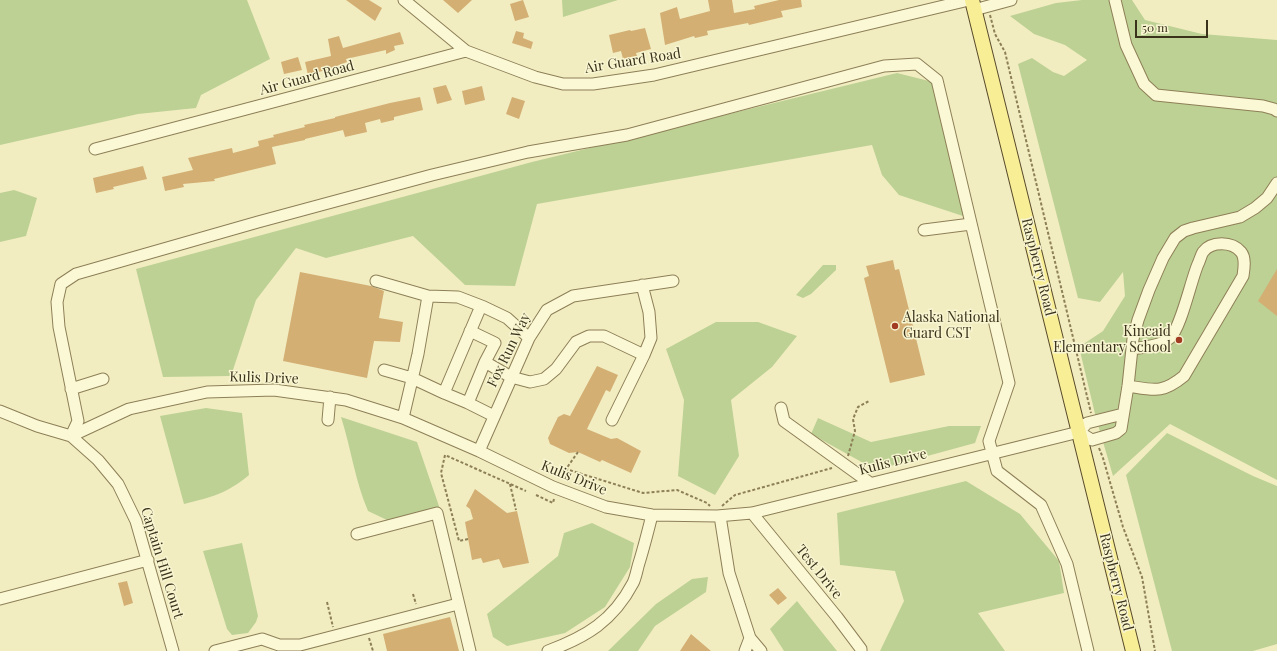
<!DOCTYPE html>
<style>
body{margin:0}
#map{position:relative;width:1277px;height:651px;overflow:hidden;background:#f2edc1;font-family:"Playfair Display",serif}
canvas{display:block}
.scale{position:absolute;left:1135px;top:20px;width:73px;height:18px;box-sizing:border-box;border:2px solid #3b321c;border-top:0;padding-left:5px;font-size:12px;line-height:14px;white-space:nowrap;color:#3b321c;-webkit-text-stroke:3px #f8f5d1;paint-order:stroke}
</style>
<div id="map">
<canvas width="1277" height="651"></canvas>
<div class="scale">50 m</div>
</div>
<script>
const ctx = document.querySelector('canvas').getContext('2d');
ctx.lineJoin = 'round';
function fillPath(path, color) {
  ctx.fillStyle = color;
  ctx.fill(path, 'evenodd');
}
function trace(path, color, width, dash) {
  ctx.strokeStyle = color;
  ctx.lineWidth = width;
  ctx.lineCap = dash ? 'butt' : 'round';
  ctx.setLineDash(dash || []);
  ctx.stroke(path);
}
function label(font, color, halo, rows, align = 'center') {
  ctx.font = font + ' "Playfair Display",serif';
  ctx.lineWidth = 3;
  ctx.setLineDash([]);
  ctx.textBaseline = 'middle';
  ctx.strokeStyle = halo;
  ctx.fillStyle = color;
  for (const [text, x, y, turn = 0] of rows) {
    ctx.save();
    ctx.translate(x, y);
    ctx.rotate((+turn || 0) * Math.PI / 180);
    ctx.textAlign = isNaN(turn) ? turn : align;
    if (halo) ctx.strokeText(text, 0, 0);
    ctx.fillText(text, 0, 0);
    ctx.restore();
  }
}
const green = new Path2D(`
 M0 0H247L270 59 201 95 196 108 138 114 0 145Z
 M562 0H618L563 17Z
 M1082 0H1132L1145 20 1202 34 1277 40V480L1170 424 1113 476 1096 418 1079 347 1103 331 1125 296 1123 272 1100 302 1078 298 1018 64 1032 58 1053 72 1064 76 1087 60 1065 45 1034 34 1010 16 1056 3Z
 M897 73 933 82 966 217 899 195 882 175 872 145 537 204 515 286 465 285 413 236 326 258 296 248 256 300 231 376 163 377 136 269 532 162Z
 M14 190 37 198 26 236 0 242V193Z
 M823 265H836V270L811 294 803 298 796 295Z
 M716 322H758L797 336 772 367 731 400 739 456 715 495 678 476 684 400 666 349Z
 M206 408 242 413 249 475C226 494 212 497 184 504L160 416Z
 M341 417 417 442 440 509 387 520 368 511C355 481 351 448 341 417Z
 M818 418 871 442 949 426H981L975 443 876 470 811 434Z
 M1167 433 1253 476 1277 486V644L1253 651H1172L1126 475Z
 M966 481 1020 514 1059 561 1064 593 978 613 1005 651H880L904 601 895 571 840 565 837 513Z
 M592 523 634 543 630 567 605 607 565 633 507 646 493 637 487 614 558 556 564 533Z
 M242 543 258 616 256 622 248 633 232 635 227 629 203 551Z
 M708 577 706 592 655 626 638 651H608L656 604 692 579Z
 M797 601 837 651H784L770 629Z`);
const building = new Path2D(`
 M346 0H369L382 8 375 21Z
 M443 0H472L458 13Z
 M523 0 529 17 515 21 510 4Z
 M708 0H732L734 13 755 9 754 6 779 0H801L802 7 781 11 783 17 749 25 748 23 707 31 708 35 695 38 694 36 665 45 660 13 677 7 680 19 710 11Z
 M645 28 651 49 636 53 637 56 623 59 621 51 613 53 609 35 630 30 631 31Z
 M516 31 524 33 523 38 533 42 531 49 512 43Z
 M400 32 404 44 394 46 395 50 386 54V50L346 59 347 62 326 70 308 75 305 62 331 56 328 39 339 36 343 48Z
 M298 57 302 70 284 74 281 62Z
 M446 85 452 100 437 104 433 88Z
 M482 86 485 100 465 105 462 91Z
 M420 97 423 110 394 117V120L381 123 380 119 365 123 367 132 345 137 343 130 305 139V140L272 147 276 164 214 179 215 181 183 184 184 187 165 191 162 177 193 170 188 158 232 148 233 153 252 148 259 146 258 141 274 137 273 135 305 127 304 125 335 118V117L390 103Z
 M512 97 525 101 519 119 506 114Z
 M143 166 147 179 113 187 114 189 96 193 93 178Z
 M893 260 895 270 899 269 925 375 890 383 864 278 869 276 866 266Z
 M1277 269V316L1258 301Z
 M300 272 371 286 384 291 379 318 403 322 400 342 374 341 367 378 283 361Z
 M597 366 618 375 610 392 606 390 587 429 611 439 617 438 641 451 631 473 602 460 600 462 578 452 569 453 550 444 548 438 558 417 564 414 570 416Z
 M475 489 507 513 517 511 529 563 503 568 499 559 483 563 481 558 472 560 465 522 473 519 470 509 466 506Z
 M127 581 133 603 124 606 118 583Z
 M778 588 787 598 778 605 769 595Z
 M450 617 459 651H387L383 634Z
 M691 634 711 651H680Z`);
const path = new Path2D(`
 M990 15 995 34 1005 52 1091 413
 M1099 448 1103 458 1123 527 1142 577 1155 651
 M578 452 566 469 643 493 677 490 707 503 710 506
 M848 456 855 431 853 419 858 407 869 401
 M563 479 566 469
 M510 484 516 510
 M536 495 553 503 554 499
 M722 506 735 495 832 468
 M468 539 459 541 441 473 445 455 526 491
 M413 594 416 604
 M327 602 333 627
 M369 638 373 651`);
const minor = new Path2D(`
 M404 0 466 51
 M1115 0 1126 45 1144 84 1156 95 1263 106 1274 109 1277 111
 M974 10 1011 0
 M95 149 466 51 535 77 563 84H593L654 75 969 0
 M924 230 971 224
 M376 281 428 296
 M642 285 649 312 651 338 644 355
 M470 331 495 343 485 362 468 403 444 393 481 306
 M485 362 511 377 530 382 544 379 556 369 576 342 589 336H604L644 355 612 420
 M384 370 412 378 444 393
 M1128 386C1154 390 1162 394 1184 376L1243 276C1244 269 1246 258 1241 252 1232 241 1211 241 1203 252 1201 255 1200 260 1198 264 1191 280 1181 328 1170 338 1160 346 1144 347 1132 349
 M71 389 103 379
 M468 403 494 416
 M781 408 784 421 870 483
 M0 411 37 426 71 436 98 460 118 484 136 521 173 651
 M403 418 418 354 428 296 458 297 484 307 507 318 529 338
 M328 420 330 397
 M1079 432 1092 440 1116 433 1121 429 1128 386 1133 339 1138 320 1149 290 1163 258 1175 238 1184 231 1193 228 1240 217 1255 208 1267 198 1277 183
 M1079 432 1087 423 1123 414
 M71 436 78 421 59 327 57 302 61 284 76 274 258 222 432 175 528 152 627 135 884 66 917 64 937 80 1009 383 989 441 997 471 1041 505 1067 564 1088 651
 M71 436 129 409 207 392 274 390 346 400 403 418 479 451 553 487 606 507 652 515 717 516 752 513 1079 432
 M479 451 529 338 547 310 573 296 673 281
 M752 513 837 617 861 649V651
 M720 516 729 573 750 638 761 651
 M357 534 437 513 470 651
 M0 599 148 560
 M215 651 262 639 279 645H300L458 604
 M548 651C586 637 613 621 633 583 636 577 637 569 639 563 644 547 648 531 652 515
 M745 651 750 638`);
const major = new Path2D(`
 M972 0 1133 651`);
const markers = [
 [895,326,4,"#a13b22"],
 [1179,340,4,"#a13b22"]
];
const streetNames = [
 ["Air Guard Road",633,61,-9],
 ["Air Guard Road",307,78,-15],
 ["Raspberry Road",1038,267,76],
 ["Fox Run Way",509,350,-64],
 ["Kulis Drive",264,378,2],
 ["Kulis Drive",893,462,-14],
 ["Kulis Drive",574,478,22],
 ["Captain Hill Court",162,563,73],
 ["Test Drive",819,572,51],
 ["Raspberry Road",1116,582,76]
];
const poiNames = [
 ["Alaska National",903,318],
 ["Guard CST",903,334],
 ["Kincaid",1171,332,"right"],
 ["Elementary School",1171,348,"right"]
];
fillPath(green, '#bdd194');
fillPath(building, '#d3af74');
trace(minor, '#8d7f57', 13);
trace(major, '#5a4b2b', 16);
trace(path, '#8d7f57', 2, [3, 2]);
trace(minor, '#fbf8d5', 11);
trace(major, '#f8ee96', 14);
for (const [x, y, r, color] of markers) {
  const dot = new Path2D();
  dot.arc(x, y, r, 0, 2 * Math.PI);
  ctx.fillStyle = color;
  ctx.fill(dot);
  trace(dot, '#f8f5d1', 1.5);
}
label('14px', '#3b321c', '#f8f5d1', streetNames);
label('14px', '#3b321c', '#f8f5d1', poiNames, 'left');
</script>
